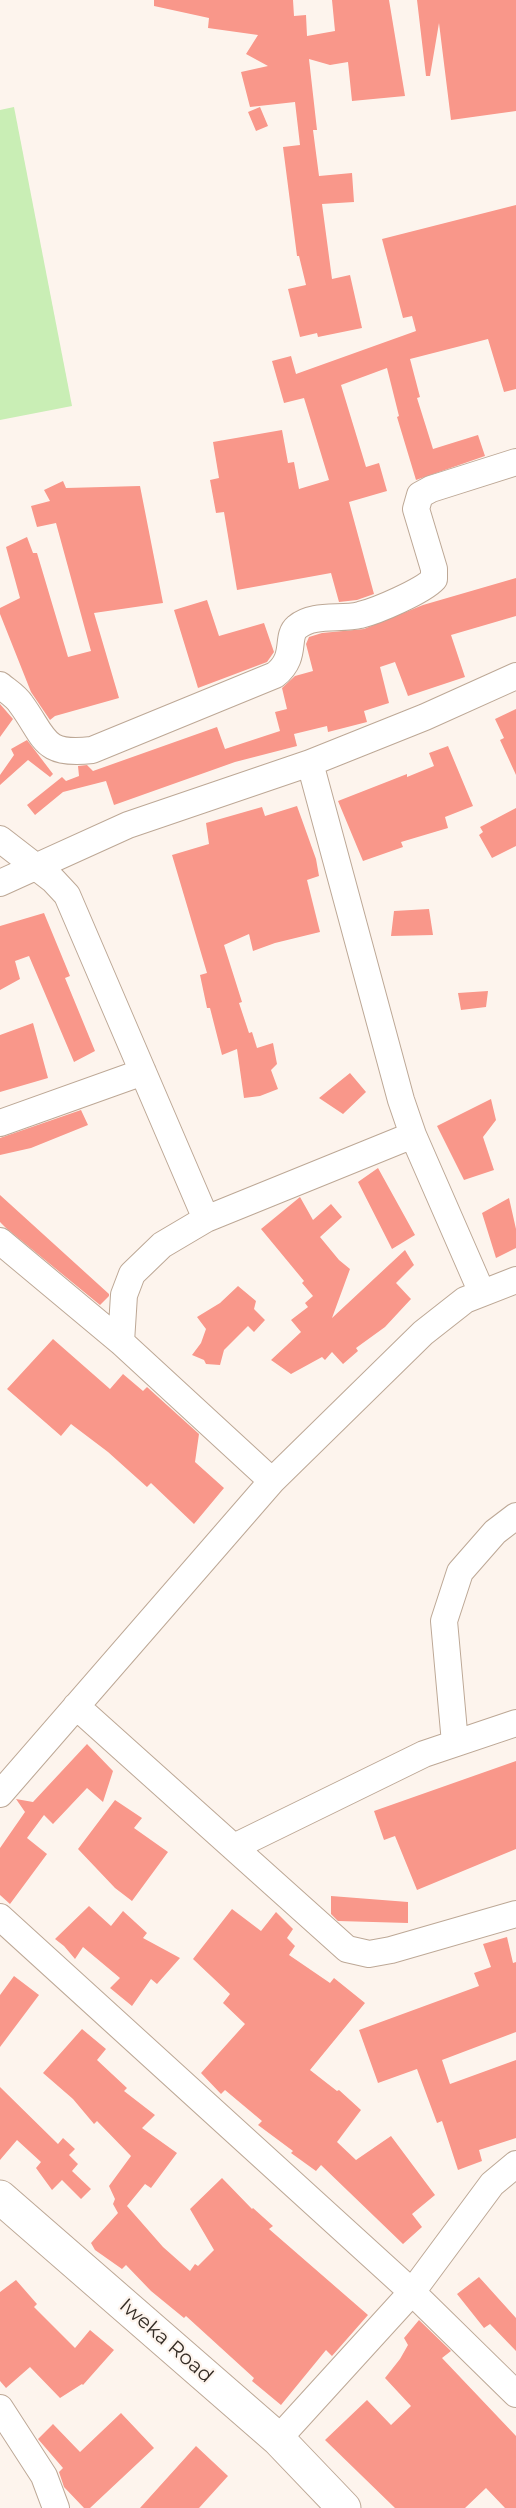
<!DOCTYPE html>
<style>
body{margin:0}
canvas{display:block;background:#fdf4ed}
</style>
<canvas width="516" height="2508"></canvas>
<script>
const ctx = document.querySelector('canvas').getContext('2d');
ctx.lineJoin = 'round';
function fillPath(path, color) {
  ctx.fillStyle = color;
  ctx.fill(path, 'evenodd');
}
function trace(path, color, width, dash) {
  ctx.strokeStyle = color;
  ctx.lineWidth = width;
  ctx.lineCap = dash ? 'butt' : 'round';
  ctx.setLineDash(dash || []);
  ctx.stroke(path);
}
function label(font, color, halo, rows, align = 'center') {
  ctx.font = font + ' Montserrat,sans-serif';
  ctx.lineWidth = 4.5;
  ctx.setLineDash([]);
  ctx.textBaseline = 'middle';
  ctx.strokeStyle = halo;
  ctx.fillStyle = color;
  for (const [text, x, y, turn = 0] of rows) {
    ctx.save();
    ctx.translate(x, y);
    ctx.rotate((+turn || 0) * Math.PI / 180);
    ctx.textAlign = isNaN(turn) ? turn : align;
    if (halo) ctx.strokeText(text, 0, 0);
    ctx.fillText(text, 0, 0);
    ctx.restore();
  }
}
const green = new Path2D(`
 M14 107 72 406 0 420V110Z`);
const building = new Path2D(`
 M154 0H293L294 16 306 15 307 36 335 31 332 0H389L405 96 352 101 348 62 330 65 309 59 317 130H313L319 176 352 173 354 202 322 204 332 279 350 275 362 328 318 337 317 333 300 337 288 289 306 285 299 256H297L283 147 300 145 295 102 250 107 241 72 268 66 246 54 258 35 208 28 209 18 154 6Z
 M417 0H516V111L451 120 439 23 430 76H426Z
 M260 107 268 126 256 131 248 112Z
 M516 205V389L504 392 488 339 410 359 420 397 417 398 433 449 478 435 485 456 416 480 397 417 399 416 387 368 341 385 366 467 379 463 387 491 349 502 374 594 357 600 339 602 331 573 237 590 224 512 216 513 210 480 219 478 213 442 282 430 288 463 294 462 299 489 329 480 304 398 284 403 272 361 291 356 296 374 416 331 412 316 403 318 382 239Z
 M63 481 66 488 140 486 163 603 94 613 119 698 55 716 50 720 31 692 0 614V608L20 598 6 547 27 537 33 553H37L68 657 91 651 56 523 37 527 31 506 50 501 44 490Z
 M516 578V616L451 635 465 677 408 696 395 662 380 667 389 703 364 711 367 722 328 732 327 726 294 734 297 746 235 762 114 805 106 781 63 792 35 815 27 805 62 777 66 781 79 776 78 766 87 765 93 771 217 727 225 749 280 731 275 712 287 709 282 688 295 676 313 671 306 644 309 637 322 633 364 629 423 605Z
 M207 600 219 636 264 623 274 652 267 662 198 688 174 610Z
 M0 704 13 719 0 737Z
 M516 709V775L500 740 504 738 495 719Z
 M27 740 53 774 50 777 28 760 0 785V775L14 755 11 749Z
 M448 746 473 806 445 817 448 828 401 842 403 847 363 861 338 801 407 774V777L434 766 429 753Z
 M297 806 316 859 319 876 307 880 320 932 275 943 253 951 249 934 224 945 242 1002 239 1003 249 1033 252 1032 257 1048 273 1043 277 1064 271 1070 278 1089 260 1096 244 1098 237 1049 222 1055 210 1008H207L200 975 207 973 172 855 209 844 206 823 262 807 265 816Z
 M516 808V846L492 858 479 835 483 832 480 827Z
 M429 909 433 935 391 936 394 911Z
 M44 913 70 976 65 978 95 1051 74 1062 29 956 15 961 20 979 0 990V926Z
 M488 991 486 1007 461 1010 458 993Z
 M33 1023 48 1078 0 1092V1035Z
 M350 1073 366 1092 343 1114 319 1098Z
 M491 1099 496 1120 483 1137 494 1170 464 1180 437 1126Z
 M81 1110 88 1125 31 1148 0 1155V1138Z
 M378 1168 415 1235 392 1249 358 1182Z
 M0 1195 109 1294V1296L100 1305 6 1228 0 1222Z
 M300 1197 313 1220 331 1204 342 1217 320 1237 339 1260 350 1269 332 1318 405 1250 414 1265 396 1283 411 1299 385 1327 356 1348 358 1351 343 1364 332 1352 325 1360 322 1357 291 1374 271 1360 301 1332 291 1320 308 1307 305 1303 313 1296 302 1283 304 1281 261 1229Z
 M509 1198 516 1229V1248L496 1258 482 1213Z
 M238 1286 256 1301 254 1309 265 1320 254 1332 248 1326 224 1350 220 1365 206 1364 204 1360 192 1355 201 1343 206 1329 197 1317 220 1303Z
 M53 1339 110 1389 123 1374 143 1391 147 1387 199 1434 195 1462 224 1488 194 1524 151 1483 147 1487 108 1452 71 1424 61 1436 7 1389Z
 M87 1744 113 1771 103 1802 87 1788 53 1824 44 1815 27 1838 47 1854 10 1904 0 1895V1848L25 1812 16 1799 33 1802Z
 M516 1761V1849L417 1890 395 1836 384 1840 374 1811Z
 M115 1800 142 1818 134 1828 168 1852 132 1901 115 1888 78 1849Z
 M331 1896 408 1902V1923L338 1921 331 1914Z
 M89 1906 111 1926 123 1911 147 1933 143 1938 180 1958 157 1984 151 1979 132 2006 110 1988 120 1978 83 1947 75 1959 64 1946 55 1939Z
 M232 1909 261 1931 276 1912 293 1929 287 1938 295 1946 289 1955 330 1983 334 1978 365 2003 310 2070 337 2091 339 2090 361 2110 337 2142 356 2160 391 2136 435 2195 412 2214 422 2227 403 2244 321 2165 316 2171 291 2153 293 2151 258 2125 262 2121 225 2090 221 2094 201 2073 245 2024 223 2003 230 1994 193 1959Z
 M507 1937 513 1963 516 1962V2032L442 2060 450 2084 516 2060V2138L479 2150 482 2161 458 2170 442 2121 437 2123 417 2069 378 2083 359 2030 479 1986 474 1973 491 1967 483 1944Z
 M14 1976 39 1995 0 2047V1995Z
 M82 2029 106 2049 97 2060 127 2088 124 2091 155 2115 142 2128 177 2153 151 2188 145 2184 127 2206 163 2247 190 2271 195 2264 198 2266 214 2250 190 2209 222 2178 252 2209 253 2208 273 2226 269 2229 368 2315 332 2356 326 2350 281 2405 252 2381 254 2378 186 2316 184 2318 151 2291 126 2265 122 2269 95 2250 91 2243 118 2213 113 2204 115 2199 109 2186 131 2156 97 2121 94 2124 73 2099 43 2073Z
 M0 2087 58 2144 63 2138 75 2149 69 2155 78 2164 72 2171 91 2189 81 2199 62 2180 52 2190 36 2168 41 2162 17 2140 0 2160Z
 M479 2277 516 2318V2351L490 2324 484 2328 457 2294Z
 M16 2280 37 2304 34 2307 75 2348 90 2330 114 2350 83 2385 82 2384 60 2398 30 2367 6 2388 0 2381V2292Z
 M419 2320 451 2351 442 2358 516 2436V2508H505L486 2488 465 2508H395L325 2440 367 2400 391 2425 411 2406 385 2378 400 2359 408 2345 404 2338Z
 M121 2413 154 2448 90 2508H84L64 2487 59 2472 63 2468 38 2439 53 2424 80 2452Z
 M196 2446 228 2476 199 2508H140Z`);
const minor = new Path2D(`
 M0 685C7 691 16 696 21 704 46 738 42 756 92 750L275 675C298 657 285 637 297 627 313 613 341 620 360 615 377 611 423 591 434 579V569L416 509 420 495 431 489 516 462
 M310 763 401 1100 413 1135 482 1293
 M0 839 53 880 67 895 206 1219
 M0 883 128 825 310 763 425 717 516 676
 M0 1123 143 1072
 M0 1241 121 1342 272 1481
 M121 1342 124 1295 132 1274 162 1245 206 1219 413 1135
 M76 1706 347 1949 369 1954 391 1950 516 1914
 M455 1743 444 1621 460 1572 495 1532 516 1516
 M0 1794 272 1481 423 1333 465 1300 516 1280
 M234 1847 424 1754 516 1723
 M0 1917 412 2292 516 2394
 M0 2408 44 2476 56 2508
 M278 2439 412 2292 492 2184 516 2164`);
const major = new Path2D(`
 M0 2197 278 2439 344 2508`);
const streetNames = [
 ["Iweka Road",166,2341,41]
];
fillPath(green, '#c9eeb5');
fillPath(building, '#f9978a');
trace(minor, '#bda896', 28);
trace(major, '#bda896', 35);
trace(minor, '#fff', 26);
trace(major, '#fff', 33);
label('20px', '#342c25', '#fdf4ed', streetNames);
</script>
